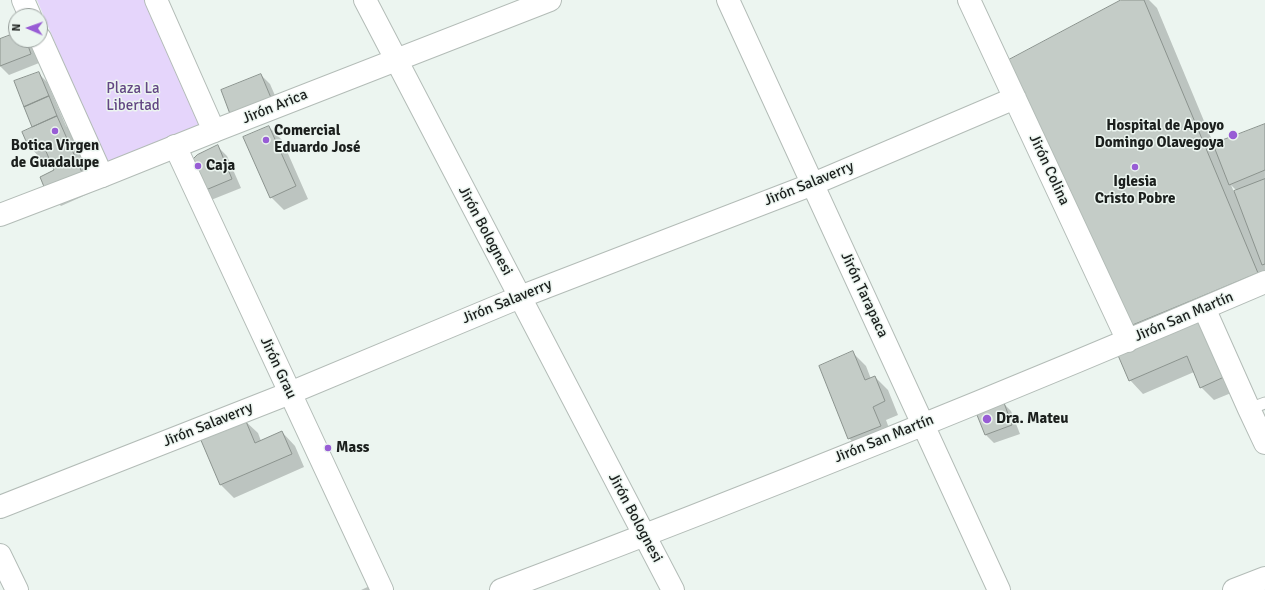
<!DOCTYPE html>
<meta charset="utf-8">
<style>
body{margin:0}
#map{position:relative;width:1265px;height:590px;overflow:hidden;background:#ecf5f0;font-family:Signika,sans-serif}
canvas{display:block}
.north{position:absolute;left:8px;top:8px;width:40px;height:40px;box-sizing:border-box;background:#ecf5f0;border:1px solid #989f9c;border-radius:50%;rotate:272deg;font-size:11px;font-weight:700;line-height:16px;text-align:center;color:#1b1f1d}
.north::after{content:'';display:block;margin:auto;width:14px;height:18px;background:#985dd5;clip-path:polygon(50% 0,100% 100%,50% 72%,0 100%)}
</style>
<div id="map">
<canvas width="1265" height="590"></canvas>
<div class="north">N</div>
</div>
<script>
const ctx = document.querySelector('canvas').getContext('2d');
ctx.lineJoin = 'round';
function fillPath(path, color) {
  ctx.fillStyle = color;
  ctx.fill(path, 'evenodd');
}
function trace(path, color, width, dash) {
  ctx.strokeStyle = color;
  ctx.lineWidth = width;
  ctx.lineCap = dash ? 'butt' : 'round';
  ctx.setLineDash(dash || []);
  ctx.stroke(path);
}
function label(font, color, halo, rows, align = 'center') {
  ctx.font = font + ' Signika,sans-serif';
  ctx.lineWidth = 3;
  ctx.setLineDash([]);
  ctx.textBaseline = 'middle';
  ctx.strokeStyle = halo;
  ctx.fillStyle = color;
  for (const [text, x, y, turn = 0] of rows) {
    ctx.save();
    ctx.translate(x, y);
    ctx.rotate((+turn || 0) * Math.PI / 180);
    ctx.textAlign = isNaN(turn) ? turn : align;
    if (halo) ctx.strokeText(text, 0, 0);
    ctx.fillText(text, 0, 0);
    ctx.restore();
  }
}
const green = new Path2D(`
 M37 0H144L202 127 106 163Z`);
const shadow = new Path2D(`
 M1123 0H1149L1157 8 1214 145 1265 125V294L1200 320 1236 391 1214 400 1201 387 1194 372 1143 394 1130 380 1131 325ZM1231 185 1237 191 1234 192Z
 M16 34V40H31L39 63 9 75 0 66V40Z
 M38 73 47 82 66 126 70 130 97 190 61 206 48 193 55 171 50 158 43 161 30 147 33 128 15 81Z
 M261 75 270 84 283 114 222 91Z
 M269 127 282 140 308 199 284 210 271 197Z
 M218 147 227 156 241 188 211 200 202 191Z
 M853 353 866 366 871 379 875 377 888 390 898 415 886 420 893 439 862 452 849 438Z
 M1002 402 1011 411 1020 434 994 443 985 434Z
 M244 420 258 433 261 441 282 432 295 446 304 467 234 498 221 485Z
 M374 584 379 590H361Z`);
const building = new Path2D(`
 M1121 0H1144L1258 273 1130 326 1005 62Z
 M16 33V40H26L31 54 0 66V39Z
 M39 72 49 96 24 107 14 81Z
 M261 74 274 105 233 122 221 90Z
 M49 96 57 116 32 127 24 107Z
 M57 116 84 177 47 194 40 177 54 170 42 142 29 148 22 132Z
 M1265 124V170L1229 185 1213 144Z
 M269 126 296 186 270 198 243 137Z
 M218 145 232 179 201 192 189 163 197 155Z
 M1265 179V264L1262 265 1234 191Z
 M1199 318 1224 377 1200 388 1187 356 1129 381 1117 353Z
 M853 351 865 380 875 376 885 401 873 407 881 426 848 439 819 366Z
 M1003 400 1012 425 985 435 975 410Z
 M245 419 255 443 282 431 292 454 220 485 200 438Z`);
const service = new Path2D(`
 M1249 409 1265 403`);
const minor = new Path2D(`
 M365 0 673 590
 M728 0 999 590
 M969 0 1128 341
 M214 131 550 0
 M175 146 382 590
 M0 215 102 176
 M1204 308 1249 409 1265 443
 M0 507 290 393 520 297 813 184 1015 98
 M0 555 17 590
 M501 590C758 493 1013 390 1265 282
 M1234 590 1265 578`);
const secondary = new Path2D(`
 M23 0 30 16
 M40 38 102 176 214 131 156 0`);
const markers = [
 [55,131,4,"#985dd5"],
 [1233,135,5,"#985dd5"],
 [266,140,4,"#985dd5"],
 [198,166,4,"#985dd5"],
 [1135,167,4,"#985dd5"],
 [987,419,5,"#985dd5"],
 [328,448,4,"#985dd5"]
];
const parkNames = [
 ["Plaza La",133,89],
 ["Libertad",133,106]
];
const streetNames = [
 ["Jirón Arica",275,107,-22],
 ["Jirón Colina",1049,170,65],
 ["Jirón Salaverry",809,184,-22],
 ["Jirón Bolognesi",485,231,62],
 ["Jirón Tarapaca",864,295,65],
 ["Jirón Salaverry",507,302,-22],
 ["Jirón San Martín",1184,317,-23],
 ["Jirón Grau",278,368,65],
 ["Jirón Salaverry",208,425,-22],
 ["Jirón San Martín",884,439,-22],
 ["Jirón Bolognesi",635,518,62]
];
const poiNames = [
 ["Hospital de Apoyo",1224,126,"right"],
 ["Domingo Olavegoya",1224,143,"right"],
 ["Comercial",274,131],
 ["Eduardo José",274,148],
 ["Botica Virgen",55,146,"center"],
 ["de Guadalupe",55,163,"center"],
 ["Caja",206,166],
 ["Iglesia",1135,182,"center"],
 ["Cristo Pobre",1135,199,"center"],
 ["Dra. Mateu",996,419],
 ["Mass",336,448]
];
fillPath(green, '#e5d5fb');
fillPath(shadow, '#0003');
fillPath(building, '#c4ccc7');
trace(building, '#8b938e', 1);
trace(service, '#b3bcb7', 13);
trace(minor, '#b3bcb7', 24);
trace(secondary, '#b3bcb7', 24);
trace(service, '#fff', 11);
trace(minor, '#fff', 22);
trace(secondary, '#fff', 22);
for (const [x, y, r, color] of markers) {
  const dot = new Path2D();
  dot.arc(x, y, r, 0, 2 * Math.PI);
  ctx.fillStyle = color;
  ctx.fill(dot);
  trace(dot, '#ecf5f0', 1.5);
}
label('15px', '#634784', '#ecf5f0', parkNames);
label('15px', '#1b1f1d', '#ecf5f0', streetNames);
label('bold 15px', '#1b1f1d', '#ecf5f0', poiNames, 'left');
</script>
